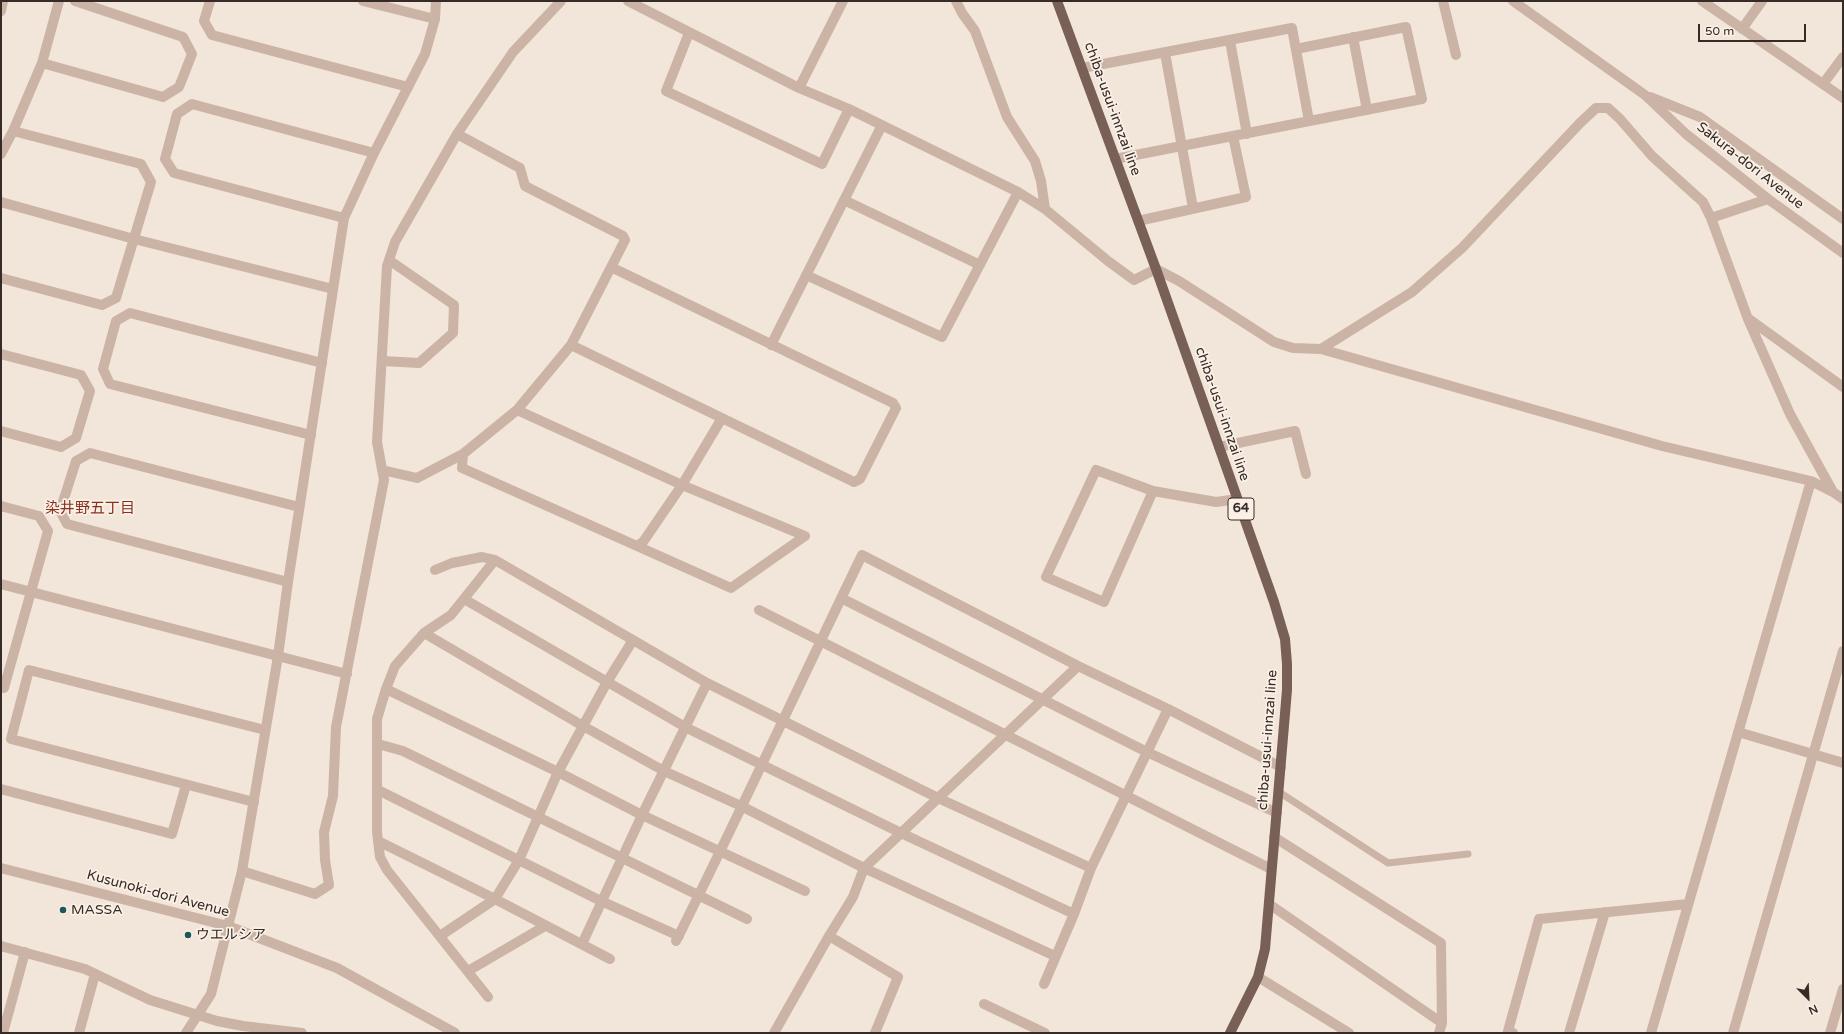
<!DOCTYPE html>
<meta charset="utf-8">
<style>
body{margin:0}
#map{position:relative;width:1844px;height:1034px;overflow:hidden;background:#f2e5da;font-family:"Varela Round",sans-serif}
canvas{display:block}
.frame{position:absolute;inset:0;border:2px solid #362b27;pointer-events:none}
.north{position:absolute;left:1788px;top:978px;width:40px;height:40px;-webkit-text-stroke:3px #faf0e6;paint-order:stroke;rotate:156deg;font-size:11px;font-weight:700;line-height:16px;text-align:center;color:#362b27}
.north::after{content:'';display:block;margin:auto;width:14px;height:18px;background:#362b27;clip-path:polygon(50% 0,100% 100%,50% 72%,0 100%)}
.scale{position:absolute;left:1698px;top:24px;width:108px;height:18px;box-sizing:border-box;border:2px solid #362b27;border-top:0;padding-left:5px;font-size:12px;line-height:14px;white-space:nowrap;color:#362b27;-webkit-text-stroke:3px #faf0e6;paint-order:stroke}
</style>
<div id="map">
<canvas width="1844" height="1034"></canvas>
<div class="frame"></div>
<div class="north">N</div>
<div class="scale">50 m</div>
</div>
<script>
const ctx = document.querySelector('canvas').getContext('2d');
ctx.lineJoin = 'round';
function trace(path, color, width, dash) {
  ctx.strokeStyle = color;
  ctx.lineWidth = width;
  ctx.lineCap = dash ? 'butt' : 'round';
  ctx.setLineDash(dash || []);
  ctx.stroke(path);
}
function label(font, color, halo, rows, align = 'center') {
  ctx.font = font + ' "Varela Round","Noto Sans JP",sans-serif';
  ctx.lineWidth = 3.5;
  ctx.setLineDash([]);
  ctx.textBaseline = 'middle';
  ctx.strokeStyle = halo;
  ctx.fillStyle = color;
  for (const [text, x, y, turn = 0] of rows) {
    ctx.save();
    ctx.translate(x, y);
    ctx.rotate((+turn || 0) * Math.PI / 180);
    ctx.textAlign = isNaN(turn) ? turn : align;
    if (halo) ctx.strokeText(text, 0, 0);
    ctx.fillText(text, 0, 0);
    ctx.restore();
  }
}
const service = new Path2D(`
 M1279 792 1388 863 1468 854`);
const minor = new Path2D(`
 M210 1 204 21 212 35 408 87
 M363 1 435 19
 M628 1 799 88 849 109 1018 192 1045 209 1108 261 1134 280 1156 269 1179 281 1274 342 1293 348 1321 349 1412 292 1462 248 1580 123 1596 108H1608L1620 119 1652 156 1703 202 1711 218 1748 319 1790 414 1833 492
 M956 1 962 13 975 31 1007 117 1035 161 1041 181 1045 209
 M1443 1 1456 55
 M1702 1 1843 98
 M1742 29 1762 1
 M689 33 666 91 822 164 849 109
 M1353 37 1367 110
 M1230 41 1247 134
 M1165 53 1193 208
 M42 63 163 97 179 87 192 54 183 37 75 1
 M1082 68 1292 28 1309 121
 M1823 84 1843 57
 M799 88 843 1
 M457 134 520 168 525 186 623 236 625 240 571 345 517 410 463 454 462 468 637 546 643 542 682 485 722 418
 M1 154 13 131 42 63 59 1
 M1115 159 1422 99 1406 27 1296 49
 M844 200 980 265
 M1 202 134 239 333 289
 M344 218 174 173 165 159 177 114 192 104 374 153
 M1711 218 1768 199
 M1138 221 1246 197 1233 136
 M806 275 942 337 1018 192
 M1 278 102 305 116 298 151 182 141 164 13 131
 M1749 319 1843 387
 M571 345 854 482 860 479 896 408 893 403 613 268
 M771 345 882 125
 M1321 349 1662 446 1811 481 1833 492 1843 499
 M1 354 81 375 90 391 76 438 61 447 1 431
 M382 361 419 363 453 333 454 305 389 260
 M517 410 682 485 805 536 731 588 637 546
 M311 435 110 384 103 369 116 321 130 313 322 363
 M1219 447 1295 431 1306 474
 M382 470 417 478 463 454
 M1153 491 1104 602 1046 577 1096 470 1153 491 1216 502 1237 499
 M1 506 39 516 48 531 4 688 1 687
 M495 560 707 683 938 798 1091 868
 M435 570 452 563 482 557 495 560 451 615 424 633 395 666 386 689 377 719V832L380 857 387 870 488 997
 M288 582 67 524 60 511 76 461 90 453 299 507
 M1 584 347 674
 M841 598 1147 752 1277 813
 M464 599 687 728 901 833 1074 914
 M759 610 1271 869
 M424 633 583 726 664 771 741 806 864 868 1055 956
 M386 689 558 772 642 815 805 891
 M1738 732 1843 763
 M378 744 403 751 747 919
 M1 789 172 834 186 785
 M378 790 601 901 679 936
 M254 802 11 739 29 670 265 730
 M1274 837 1441 943 1442 1023 1439 1033
 M378 841 495 899 610 959
 M242 871 315 894 329 885 325 860 324 832 333 796 336 727 384 480 377 442 387 266 395 242 457 134 513 52 561 1
 M1269 904 1442 1023
 M440 936 495 899 519 860 558 772 607 682 633 640
 M829 936 898 977 875 1033
 M676 941C740 813 800 683 862 555L1078 666 1168 709 1281 767
 M582 944 642 815 707 683
 M1 946 85 969 150 1000 217 1021 243 1026 302 1033
 M468 971 545 926
 M1258 977 1349 1033
 M1044 984 1074 914 1091 868 1168 709
 M984 1004 1045 1033
 M3 1033 25 952
 M79 1033 95 974
 M186 1033 211 994 228 926
 M774 1033 829 936 853 897 864 868 1078 666
 M1513 1033 1508 1031 1539 919 1688 904
 M1569 1033 1605 912
 M1651 1033 1811 481
 M1733 1033 1843 651`);
const tertiary = new Path2D(`
 M1513 1 1645 95 1686 134 1768 199 1843 253
 M1 11 3 1
 M1650 97 1700 117 1843 219
 M1 868 228 926 337 968 455 1033
 M228 926 242 871 278 656 288 582 344 218 374 153 425 54 435 19 436 1
 M1830 1033 1843 989`);
const primary = new Path2D(`
 M1057 1 1156 269 1274 602 1285 639 1287 664V690L1265 949 1258 977 1230 1033`);
const markers = [
 [63,910,4,"#1b5959"],
 [188,935,4,"#1b5959"]
];
const shields = [
 [1241,509,26]
];
const shieldNames = [
 ["64",1241,509]
];
const streetNames = [
 ["chiba-usui-innzai line",1112,109,70],
 ["Sakura-dori Avenue",1750,166,38],
 ["chiba-usui-innzai line",1222,414,71],
 ["chiba-usui-innzai line",1268,740,-86],
 ["Kusunoki-dori Avenue",158,894,15]
];
const poiNames = [
 ["MASSA",71,910],
 ["ウエルシア",196,935]
];
const neighbourhoodNames = [
 ["染井野五丁目",90,509]
];
trace(service, '#cbb4a5', 7);
trace(minor, '#cbb4a5', 10);
trace(tertiary, '#cbb4a5', 10);
trace(primary, '#796057', 10);
for (const [x, y, r, color] of markers) {
  const dot = new Path2D();
  dot.arc(x, y, r, 0, 2 * Math.PI);
  ctx.fillStyle = color;
  ctx.fill(dot);
  trace(dot, '#faf0e6', 1.5);
}
for (const [x, y, w] of shields) {
  const box = new Path2D();
  box.roundRect(x - w / 2, y - 11, w, 22, 3);
  ctx.fillStyle = '#faf0e6';
  ctx.fill(box);
  trace(box, '#362b27', 1);
}
label('bold 13px', '#362b27', null, shieldNames);
label('14px', '#362b27', '#faf0e6', streetNames);
label('14px', '#362b27', '#faf0e6', poiNames, 'left');
label('15px', '#882f1d', '#faf0e6', neighbourhoodNames);
</script>
